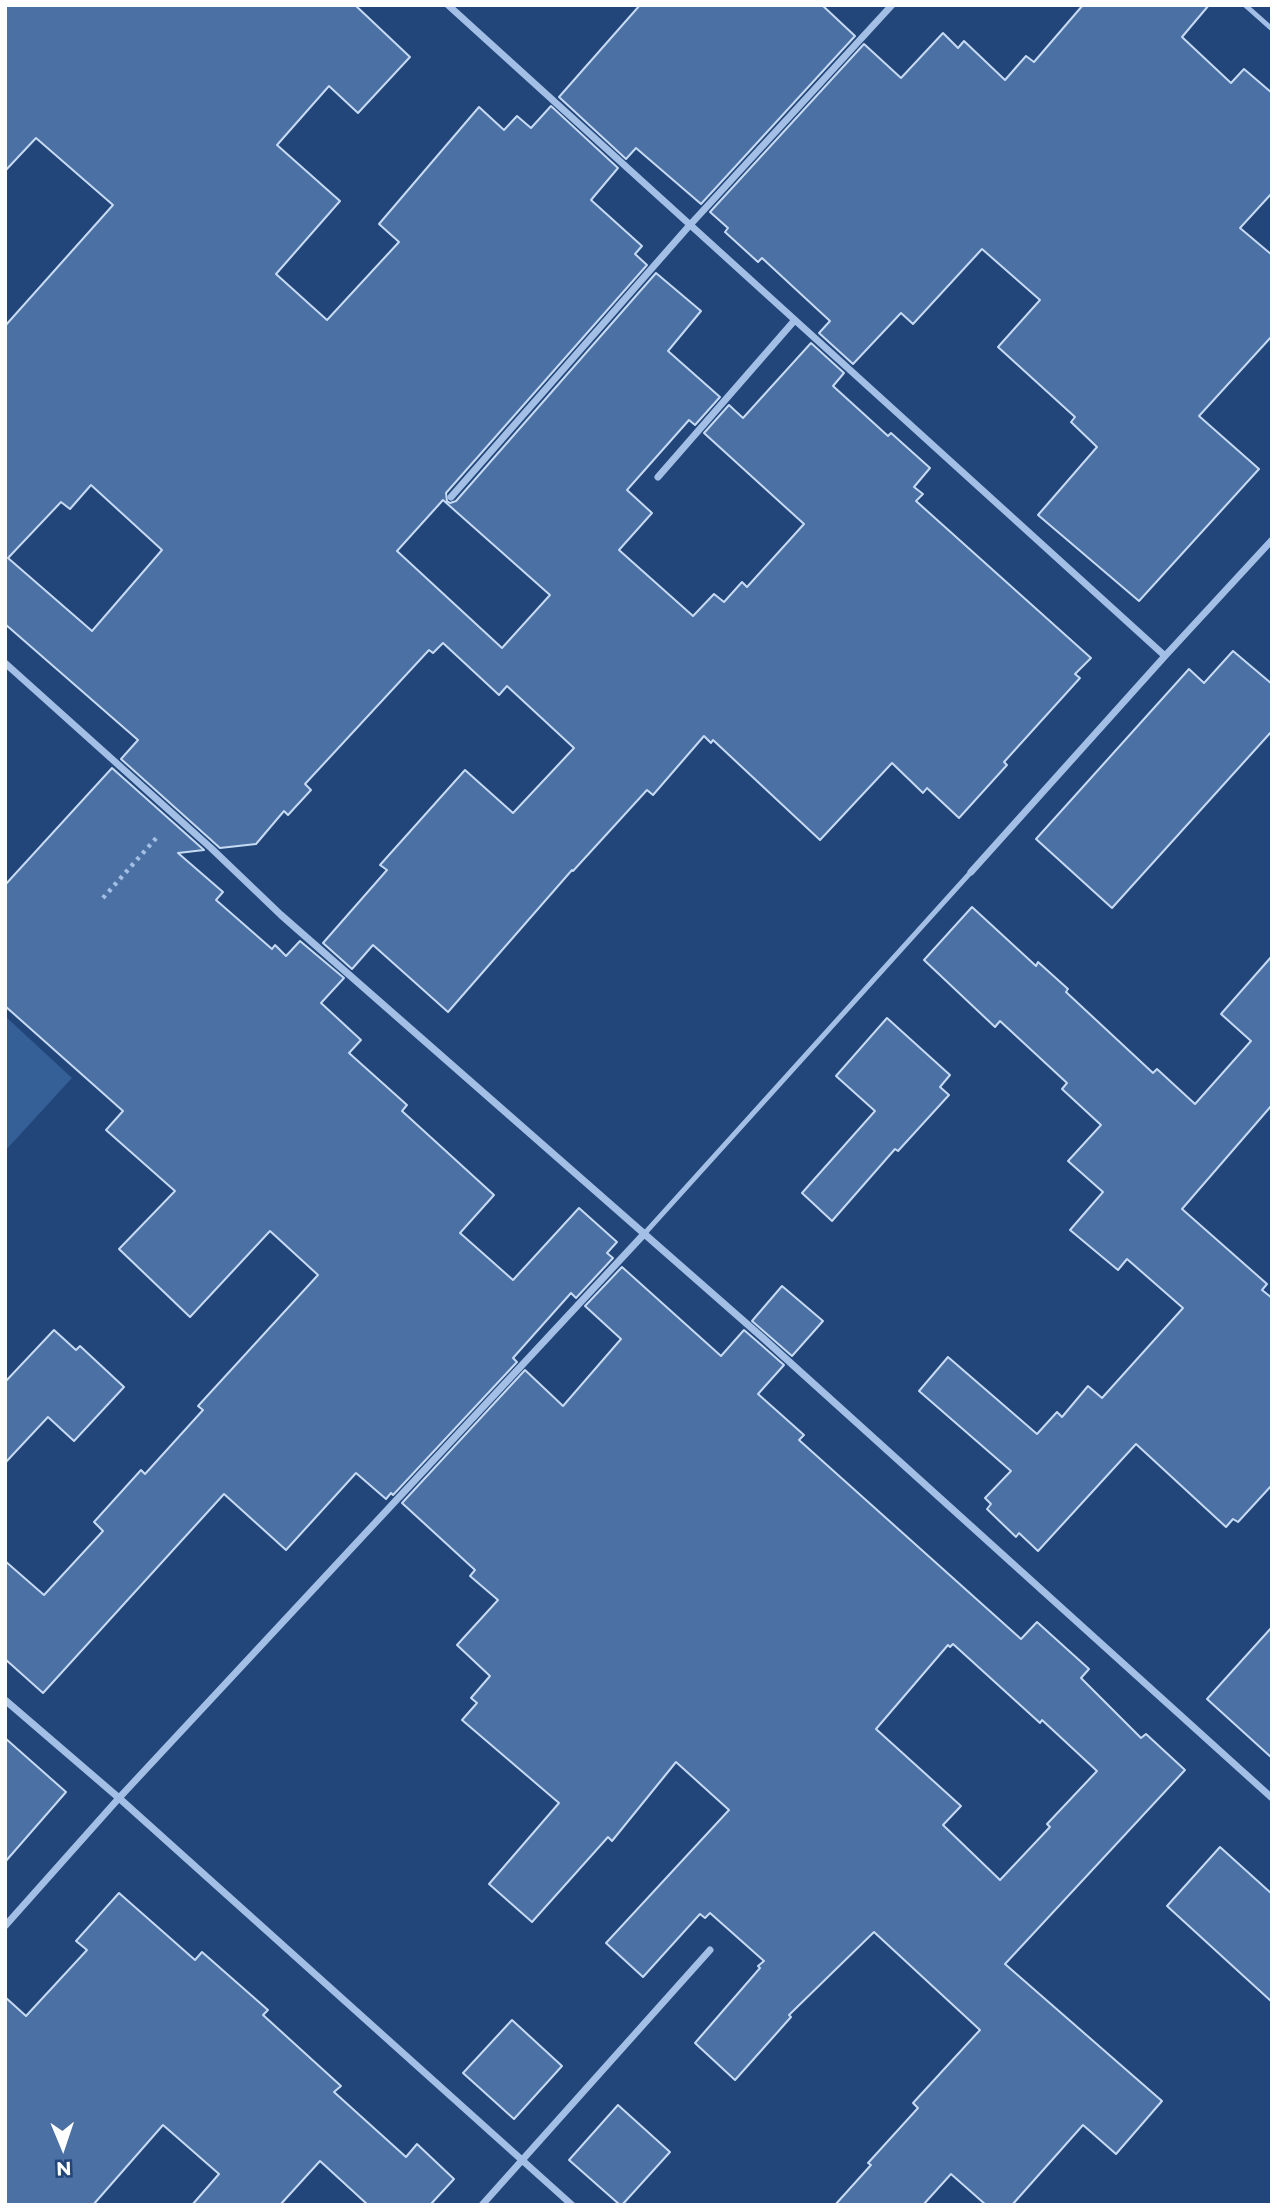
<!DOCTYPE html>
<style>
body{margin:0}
#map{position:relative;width:1277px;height:2210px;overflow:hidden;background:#224679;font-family:Montserrat,sans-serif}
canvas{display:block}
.frame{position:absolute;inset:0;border:7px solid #fff;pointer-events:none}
.north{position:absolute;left:28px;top:2112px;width:70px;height:70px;-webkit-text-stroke:5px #224679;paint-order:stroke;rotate:178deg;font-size:19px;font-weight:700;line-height:28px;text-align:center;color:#fff}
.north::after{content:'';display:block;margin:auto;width:24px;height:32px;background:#fff;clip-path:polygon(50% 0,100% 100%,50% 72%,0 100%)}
</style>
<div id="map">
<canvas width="1277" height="2210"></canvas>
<div class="frame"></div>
<div class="north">N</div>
</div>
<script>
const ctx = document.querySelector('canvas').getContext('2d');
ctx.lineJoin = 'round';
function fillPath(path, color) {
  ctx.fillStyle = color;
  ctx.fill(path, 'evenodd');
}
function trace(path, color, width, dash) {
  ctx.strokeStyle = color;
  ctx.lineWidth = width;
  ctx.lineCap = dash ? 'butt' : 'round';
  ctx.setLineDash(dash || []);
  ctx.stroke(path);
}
const green = new Path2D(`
 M5 1016 72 1078 5 1151Z`);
const building = new Path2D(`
 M5 5H355L410 57 358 113 329 86 277 145 340 201 276 274 327 320 399 242 379 224 479 107 504 130 517 116 531 128 551 106 618 168 591 200 642 246 635 254 647 265 446 493 447 501 450 503 456 501 656 273 701 311 668 351 720 397 695 425 689 420 627 490 652 513 619 550 693 616 714 594 724 602 742 582 747 587 804 524 704 433 729 405 743 418 811 343 844 373 833 386 888 436 891 433 930 468 914 487 923 494 916 501 1091 658 1075 674 1080 678 1004 762 1007 765 959 818 927 788 923 793 892 763 820 840 713 740 711 743 704 736 653 795 647 790 573 871 572 870 448 1012 373 945 352 969 323 943 387 870 380 865 465 770 513 813 574 748 507 686 499 695 443 643 433 653 429 650 305 784 311 790 288 815 284 811 256 844 220 848 121 759 138 740 5 624V326L113 205 36 138 5 171ZM91 485 162 550 92 631 8 558 61 502 70 509ZM443 500 550 595 502 648 397 551Z
 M640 5H822L855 36 701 204 636 148 626 159 559 97Z
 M1083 5H1209L1182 37 1231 83 1244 69 1272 93V193L1240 228 1272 255V336L1199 416 1259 469 1139 601 1038 515 1097 447 1071 422 1075 417 998 347 1040 300 982 249 913 324 901 313 853 364 819 333 830 321 762 258 758 262 725 232 728 228 710 212 864 44 901 78 943 33 958 48 964 41 1005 80 1026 56 1034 62Z
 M1233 651 1272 684V731L1112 908 1036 839 1189 669 1204 683Z
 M112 768 204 850 178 853 223 892 216 900 272 949 275 945 286 956 300 941 344 978 321 1003 361 1040 349 1053 407 1105 402 1111 494 1195 460 1233 513 1280 579 1208 617 1242 607 1253 613 1258 576 1298 571 1293 513 1358 517 1362 393 1495 391 1493 386 1499 356 1473 286 1550 224 1494 43 1693 5 1659V1561L44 1595 103 1531 94 1522 141 1470 145 1474 203 1410 198 1406 318 1275 270 1231 190 1317 119 1249 175 1191 106 1130 123 1111 5 1006V885Z
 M972 907 1036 966 1038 962 1068 989 1066 992 1153 1073 1157 1069 1195 1104 1251 1041 1221 1014 1272 956V1105L1182 1209 1267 1284 1262 1290 1272 1298V1485L1238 1522 1233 1519 1226 1527 1136 1444 1038 1551 1019 1533 1016 1537 987 1509 991 1504 985 1498 1011 1471 919 1391 948 1357 1037 1434 1057 1412 1062 1417 1088 1386 1102 1398 1183 1308 1127 1259 1118 1270 1070 1230 1103 1192 1068 1161 1101 1125 1062 1089 1067 1083 1000 1021 995 1027 924 960Z
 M887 1018 950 1075 940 1087 949 1095 898 1151 895 1149 832 1221 802 1193 875 1111 836 1076Z
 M622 1267 721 1356 744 1330 759 1343 784 1365 758 1394 804 1435 799 1440 1021 1639 1037 1622 1089 1669 1081 1678 1141 1738 1146 1734 1185 1770 1005 1964 1162 2101 1116 2154 1083 2125 1012 2205H986L951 2174 923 2205H835L871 2165 868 2163 918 2108 913 2103 980 2030 874 1932 789 2015 791 2017 735 2080 695 2043 760 1968 758 1966 764 1961 710 1913 705 1918 700 1914 643 1977 606 1943 729 1810 676 1762 612 1841 608 1837 532 1922 489 1884 559 1803 462 1720 477 1703 471 1698 490 1676 457 1645 498 1600 470 1576 475 1570 402 1503 525 1370 563 1406 621 1339 585 1306ZM953 1644 1040 1723 1042 1720 1097 1771 1047 1824 1050 1827 1000 1880 943 1825 961 1806 876 1729 948 1645 950 1647Z
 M782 1286 823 1321 792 1356 752 1321Z
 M54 1330 76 1350 80 1346 124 1387 74 1441 48 1417 5 1463V1382Z
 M1272 1627V1758L1207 1699Z
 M5 1738 66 1792 5 1862Z
 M1220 1847 1272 1894V2002L1167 1906Z
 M119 1893 195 1960 202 1952 268 2010 263 2015 341 2086 334 2092 406 2157 417 2144 454 2179 430 2205H368L320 2161 280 2205H192L219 2174 163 2125 93 2205H5V1997L26 2016 87 1950 76 1941Z
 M512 2020 562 2066 514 2119 463 2073Z
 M618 2105 670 2152 622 2205H620L569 2160Z`);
const path = new Path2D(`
 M103 898 158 836`);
const lane = new Path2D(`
 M1245 5 1272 29
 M645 1233 971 872`);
const street = new Path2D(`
 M448 5 1165 656
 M658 477 794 321
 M451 497 689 226 892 5
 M5 663 211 848 281 915 763 1338 1272 1798
 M971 872 1165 656 1272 540
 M5 1700 119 1798 572 2205
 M5 1926 119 1798 645 1233
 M482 2205 710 1950`);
fillPath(green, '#355f97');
fillPath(building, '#4b70a3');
trace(building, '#c6daf4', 2);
trace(path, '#a3bfe5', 4.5, [3.5, 5]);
trace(lane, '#a3bfe5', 5);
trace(street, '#a3bfe5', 7);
</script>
